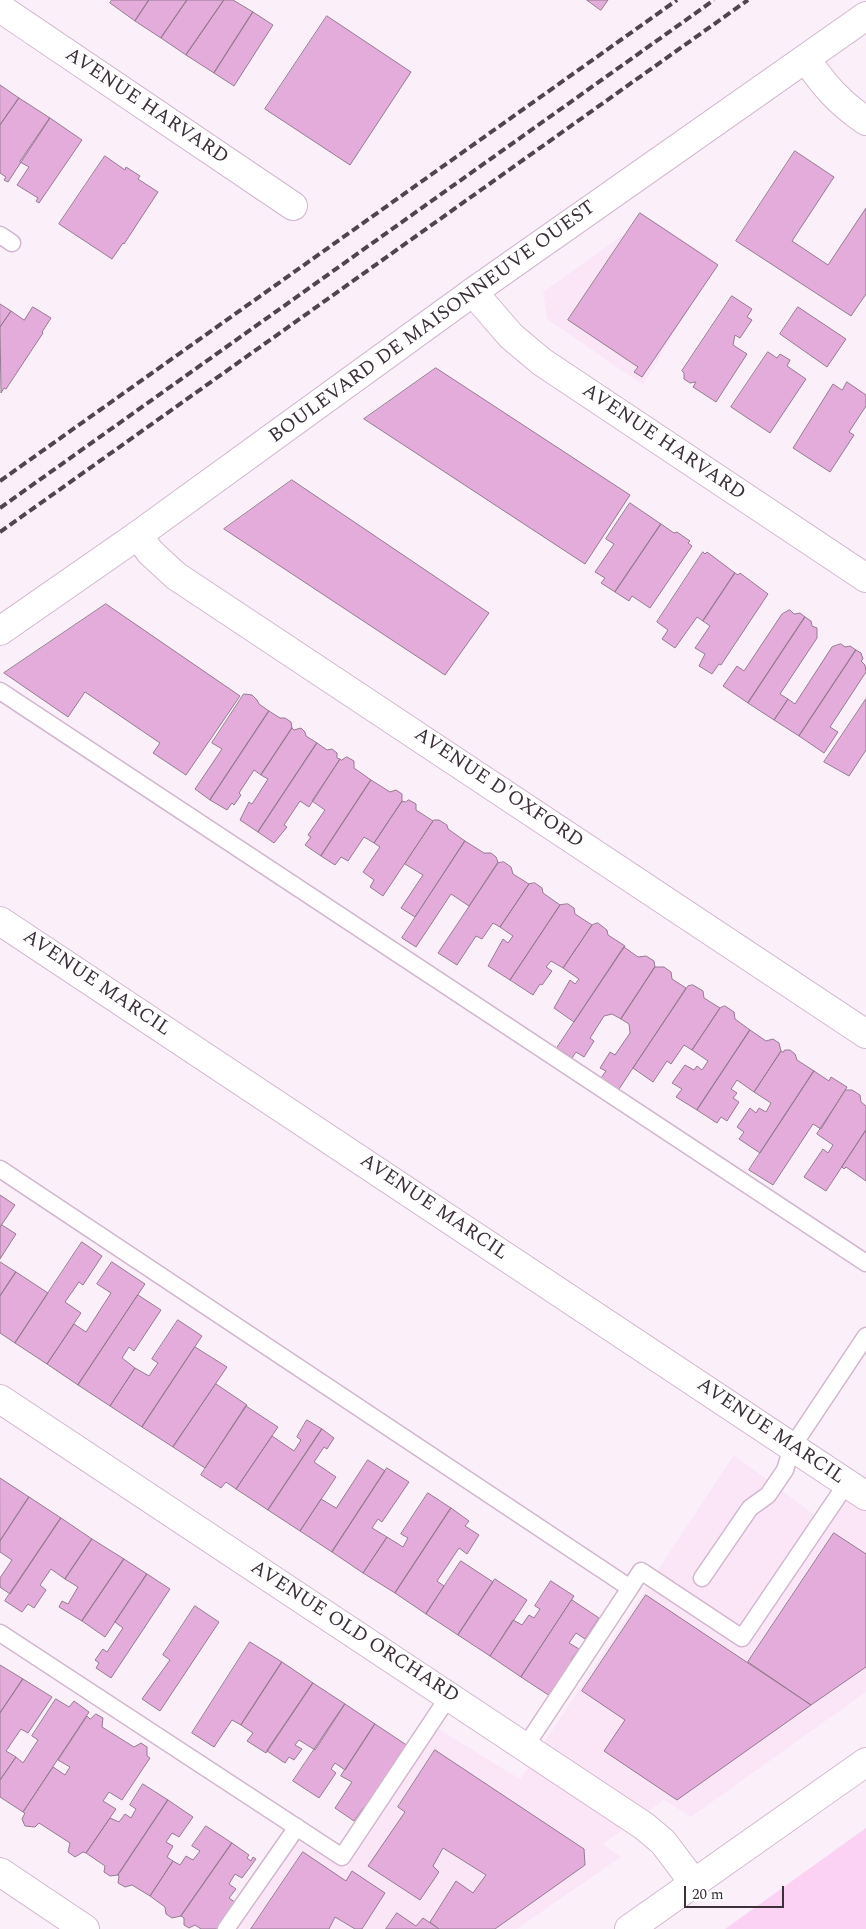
<!DOCTYPE html>
<style>
body{margin:0}
#map{position:relative;width:866px;height:1929px;overflow:hidden;background:#fbf0f9;font-family:Spectral,serif}
canvas{display:block}
.scale{position:absolute;left:684px;top:1886px;width:100px;height:22px;box-sizing:border-box;border:2px solid #3c313a;border-top:0;padding-left:6px;font-size:15px;line-height:18px;white-space:nowrap;color:#3c313a;-webkit-text-stroke:4px #fff;paint-order:stroke}
</style>
<div id="map">
<canvas width="866" height="1929"></canvas>
<div class="scale">20 m</div>
</div>
<script>
const ctx = document.querySelector('canvas').getContext('2d');
ctx.lineJoin = 'round';
function fillPath(path, color) {
  ctx.fillStyle = color;
  ctx.fill(path, 'evenodd');
}
function trace(path, color, width, dash) {
  ctx.strokeStyle = color;
  ctx.lineWidth = width;
  ctx.lineCap = dash ? 'butt' : 'round';
  ctx.setLineDash(dash || []);
  ctx.stroke(path);
}
function label(font, color, halo, rows, align = 'center') {
  ctx.font = font + ' Spectral,serif';
  ctx.lineWidth = 4;
  ctx.setLineDash([]);
  ctx.textBaseline = 'middle';
  ctx.strokeStyle = halo;
  ctx.fillStyle = color;
  for (const [text, x, y, turn = 0] of rows) {
    ctx.save();
    ctx.translate(x, y);
    ctx.rotate((+turn || 0) * Math.PI / 180);
    ctx.textAlign = isNaN(turn) ? turn : align;
    if (halo) ctx.strokeText(text, 0, 0);
    ctx.fillText(text, 0, 0);
    ctx.restore();
  }
}
const built = new Path2D(`
 M648 217 717 262 643 385 547 319 543 292Z
 M734 1455 828 1525 866 1472V1692L691 1817 664 1800 603 1844 621 1857 517 1929H238L298 1841 346 1869 437 1728 520 1779Z`);
const green = new Path2D(`
 M866 1828V1929H725Z`);
const building = new Path2D(`
 M112 0H149L135 21 110 3Z
 M149 0H187L161 38 135 21Z
 M187 0H224L186 55 161 38Z
 M224 0H233L253 12 214 73 186 55Z
 M587 0H608L601 10Z
 M253 12 273 25 234 86 214 73Z
 M327 16 411 72 350 165 265 109Z
 M0 85 19 98 0 125Z
 M19 98 50 118 8 182 4 180 6 177 0 173V125Z
 M50 118 82 140 39 203 36 201 38 198 17 185 29 167 20 162Z
 M795 151 834 177 792 241 828 265 866 208V294L851 316 736 241Z
 M105 156 125 170 126 167 140 176 138 179 158 192 124 244 123 243 112 259 59 224Z
 M640 213 718 265 642 377 634 372 638 367 568 320Z
 M732 296 752 309 747 317 752 320 740 338 735 335 733 345 747 354 716 402 693 387 696 382 690 383 684 379V373L682 371Z
 M0 304 11 311 0 327Z
 M33 307 51 318 42 332 43 333 6 389 4 388 1 393 0 327 11 311 24 320Z
 M798 307 846 339 827 367 780 334Z
 M768 352 777 358 780 354 790 360 787 366 806 379 770 433 731 407Z
 M436 368 630 495 585 564 364 419Z
 M847 382 866 395V406L849 432 854 435 830 472 793 448 833 384 842 390Z
 M292 480 489 613 445 675 224 529Z
 M630 503 661 524 615 592 601 583 605 578 595 572 614 544 606 539Z
 M661 524 674 533 677 532 690 541 688 543 692 546 650 608 632 596 629 601 615 592Z
 M703 552 705 554 707 552 735 573 703 621 697 617 675 648 662 639 668 630 657 622Z
 M735 573 738 575 740 573 768 594 721 665 719 664 712 674 699 666 705 654 695 648 710 626 703 621Z
 M106 604 240 696 186 775 153 753 160 743 85 692 68 717 4 673Z
 M790 610 794 614 800 613 805 617 748 703 723 686 737 666 744 671 782 614Z
 M805 617 811 621 812 626 817 628V638L780 694 788 699 774 720 748 703Z
 M841 644 845 647 850 646 856 650 799 736 774 720 788 699 795 704 832 647Z
 M856 650 861 653 863 659 861 661 865 665 866 672 830 727 838 732 824 753 799 736Z
 M244 694 252 695 257 700 259 704 269 711 210 800 195 789 222 749 212 743Z
 M866 699V750L849 776 824 762Z
 M269 711 280 718H285L291 722 292 728 261 775 254 770 239 793 241 795 234 805 232 803 227 810 210 800Z
 M292 728 294 730 301 728 305 732 306 736 317 743 258 832 240 820 249 802 252 804 268 779 261 775Z
 M317 743 327 750 332 749 337 753V758L340 759 309 807 300 801 284 825 287 827 274 843 258 832Z
 M347 757 354 761V768L371 780 321 856 305 845 311 837 308 835 325 810 312 801 340 759 341 760Z
 M371 780 390 792 396 790 402 794V801L374 843 364 837 348 861 341 857 335 865 321 856Z
 M409 800 416 804V810L433 821 383 896 370 887 374 880 363 872 380 847 374 843 402 801 405 802Z
 M434 820H439L447 825 448 829 465 841 415 917 401 908 423 875 405 864Z
 M465 841 484 853H491L496 857 498 862 469 906 451 894 416 947 402 938Z
 M504 862 511 867 513 874 529 884 500 927 493 923 482 939 476 936 457 965 438 953 498 863Z
 M535 883 542 888 543 893 560 905 510 980 488 966 503 939 508 943 513 936 500 927 529 884Z
 M568 904 574 908 575 914 592 925 563 968 551 961 546 967 552 971 542 985 540 984 533 995 510 980 560 905Z
 M598 923 607 930 608 935 625 946 574 1022 554 1008 570 980 575 984 579 979 563 968 592 925Z
 M624 947 638 957 646 956 654 961 655 967 621 1019 612 1014 604 1016 590 1038 594 1041 584 1057 576 1052 572 1058 557 1048Z
 M655 967H664L671 972 672 979 686 988 619 1089 601 1078 606 1071 600 1068 610 1052 615 1055 630 1033 629 1024 621 1019Z
 M693 985 703 991 704 998 720 1008 692 1050 684 1045 671 1064 667 1061 653 1082 633 1068 688 986Z
 M725 1006 734 1012 735 1019 750 1030 697 1110 676 1097 682 1089 672 1083 685 1065 694 1070 697 1066 702 1070 708 1061 692 1050 720 1008Z
 M750 1030 766 1041 773 1039 779 1043 781 1051 754 1092 737 1080 731 1089 737 1093 733 1098 739 1102 727 1121 721 1117 717 1123 697 1110Z
 M785 1050H790L795 1054 797 1060 814 1071 760 1153 739 1139 744 1132 737 1127 750 1108 756 1113 759 1108 766 1112 771 1103 754 1092 781 1051 783 1052Z
 M814 1071 829 1081 831 1077 847 1087 821 1129 813 1124 773 1185 749 1170Z
 M846 1090H852L860 1095 861 1102 866 1106V1130L826 1191 804 1177 823 1149 828 1153 833 1145 817 1134Z
 M866 1130V1181L846 1167 844 1169 842 1167Z
 M0 1195 15 1205 0 1227Z
 M2 1225 16 1234 0 1259V1227Z
 M82 1242 102 1256 83 1285 79 1282 65 1302 81 1313 47 1364 15 1343Z
 M0 1262 16 1272 0 1296Z
 M112 1262 145 1284 78 1385 47 1364 74 1324 86 1332 111 1293 97 1284Z
 M16 1272 48 1293 15 1343 0 1333V1296Z
 M138 1295 161 1310 134 1351 129 1347 122 1358 135 1368 110 1406 78 1385Z
 M178 1320 202 1336 142 1427 110 1406 135 1368 149 1376 158 1363 152 1359Z
 M195 1347 227 1367 173 1447 142 1427Z
 M216 1384 247 1405 205 1468 173 1447Z
 M246 1406 278 1427 236 1489 226 1482 221 1488 201 1475Z
 M307 1420 322 1429 268 1510 236 1489 272 1436 294 1451 301 1440 297 1437Z
 M322 1429 334 1438 327 1449 324 1447 314 1462 336 1477 300 1531 268 1510Z
 M368 1460 385 1471 332 1552 300 1531 321 1499 336 1508Z
 M387 1468 409 1482 382 1522 378 1519 372 1528 387 1537 363 1573 332 1552Z
 M0 1478 29 1497 0 1541Z
 M428 1493 451 1508 395 1593 363 1573 387 1537 403 1547 408 1538 401 1534Z
 M29 1497 61 1518 10 1594 0 1587V1578L12 1560 0 1552V1541Z
 M451 1508 469 1521 465 1526 479 1535 467 1554 459 1548 437 1581 444 1586 426 1614 395 1593Z
 M61 1518 92 1539 65 1579 51 1569 40 1585 46 1590 34 1608 28 1604 22 1612 5 1601Z
 M834 1533 866 1554V1667L811 1705 748 1662Z
 M92 1539 124 1559 82 1621 59 1607 62 1601 68 1604 78 1587 65 1579Z
 M124 1559 147 1574 105 1637 82 1621Z
 M461 1561 493 1582 458 1635 426 1614Z
 M147 1574 170 1589 111 1678 96 1668 99 1663 95 1660 103 1649 107 1652 123 1628 115 1622Z
 M495 1579 527 1600 490 1656 458 1635Z
 M551 1581 574 1596 521 1677 490 1656 513 1620 522 1625 529 1615 534 1618 540 1609 535 1606Z
 M646 1595 811 1705 677 1800 604 1751 625 1720 582 1691Z
 M572 1600 599 1618 585 1639 576 1633 569 1643 579 1649 571 1660 576 1663 553 1698 521 1677Z
 M195 1606 219 1622 160 1711 142 1699 170 1660 163 1655Z
 M250 1642 282 1662 241 1725 232 1720 214 1747 192 1733Z
 M282 1662 313 1683 266 1753 247 1741 253 1733 241 1725Z
 M0 1665 23 1679 0 1713Z
 M23 1679 52 1697 28 1733 21 1729 6 1751 16 1757 0 1780V1713Z
 M313 1683 345 1704 315 1750 299 1740 295 1745 302 1749 294 1760 289 1757 285 1763 267 1751Z
 M56 1699 69 1707 74 1701 89 1712 23 1812 0 1797V1780L16 1757 23 1763 38 1740 32 1736Z
 M345 1704 375 1724 345 1770 335 1763 331 1769 336 1773 319 1798 293 1781Z
 M96 1714 103 1718 102 1727 134 1747 141 1743 147 1747V1756L150 1758 122 1800 109 1792 103 1801 116 1809 86 1853 83 1852 75 1857 68 1852 70 1843 39 1823 35 1827 25 1826 22 1819 25 1813 23 1812 53 1767 65 1775 70 1767 58 1760 87 1716 90 1719Z
 M375 1724 408 1746 366 1809 364 1807 354 1821 335 1808 352 1782 341 1776Z
 M435 1750 584 1849 585 1865 495 1929H439L430 1922 456 1881 473 1893 486 1875 443 1848 433 1866 439 1872 420 1900 368 1866 405 1812 398 1807Z
 M143 1784 168 1800 118 1875 110 1876 104 1872 105 1866 86 1853 110 1818 119 1822 125 1814 131 1818 136 1809 130 1805Z
 M168 1800 193 1817 179 1837 172 1833 166 1842 173 1846 167 1857 173 1861 150 1896 132 1885 125 1887 118 1883 119 1876 118 1875Z
 M206 1826 232 1843 181 1916 172 1918 166 1914 165 1907 150 1896 173 1861 180 1865 186 1856 193 1860 200 1851 192 1846Z
 M232 1843 249 1855 247 1858 251 1861 253 1857 256 1859 242 1878 235 1874 229 1884 236 1889 229 1898 236 1903 218 1929H201L195 1925 189 1928 184 1925V1918L181 1916Z
 M303 1852 346 1881 352 1871 385 1893 362 1929H355L335 1917 329 1929H251Z
 M397 1913 416 1926 423 1918 439 1929H386Z`);
const service = new Path2D(`
 M0 235 12 243
 M0 691 866 1263
 M0 1169 630 1588 525 1747
 M702 1578 750 1508 768 1495 785 1470 792 1447 866 1336
 M630 1588 641 1571 742 1638 847 1483
 M0 1633 342 1857 449 1696
 M226 1929 297 1827`);
const minor = new Path2D(`
 M0 8 293 206
 M806 59C824 85 839 103 866 121
 M473 292 511 336 542 362 866 578
 M138 535 150 552 176 576 866 1034
 M0 921 866 1496
 M0 1399 644 1826 663 1842 694 1883`);
const tertiary = new Path2D(`
 M0 631 138 535 473 292 866 16`);
const secondary = new Path2D(`
 M0 1872 85 1929`);
const primary = new Path2D(`
 M629 1929 866 1762`);
const rail = new Path2D(`
 M0 481 677 0
 M0 508 714 0
 M0 532 748 0`);
const streetNames = [
 ["AVENUE HARVARD",146,107,34],
 ["BOULEVARD DE MAISONNEUVE OUEST",433,323,-36],
 ["AVENUE HARVARD",663,443,34],
 ["AVENUE D'OXFORD",498,789,34],
 ["AVENUE MARCIL",96,984,34],
 ["AVENUE MARCIL",433,1208,34],
 ["AVENUE MARCIL",770,1432,34],
 ["AVENUE OLD ORCHARD",354,1633,33]
];
fillPath(built, '#fbe6f7');
fillPath(green, '#fbd1f4');
fillPath(building, '#e3acdb');
trace(building, '#957b91', 1);
trace(service, '#d2b7ce', 19);
trace(minor, '#d2b7ce', 30);
trace(tertiary, '#d2b7ce', 30);
trace(secondary, '#d2b7ce', 30);
trace(primary, '#d2b7ce', 30);
trace(service, '#fff', 16);
trace(minor, '#fff', 28);
trace(tertiary, '#fff', 28);
trace(secondary, '#fff', 28);
trace(primary, '#fff', 28);
trace(rail, '#50454e', 4, [8, 4]);
label('20px', '#3c313a', '#fff', streetNames);
</script>
